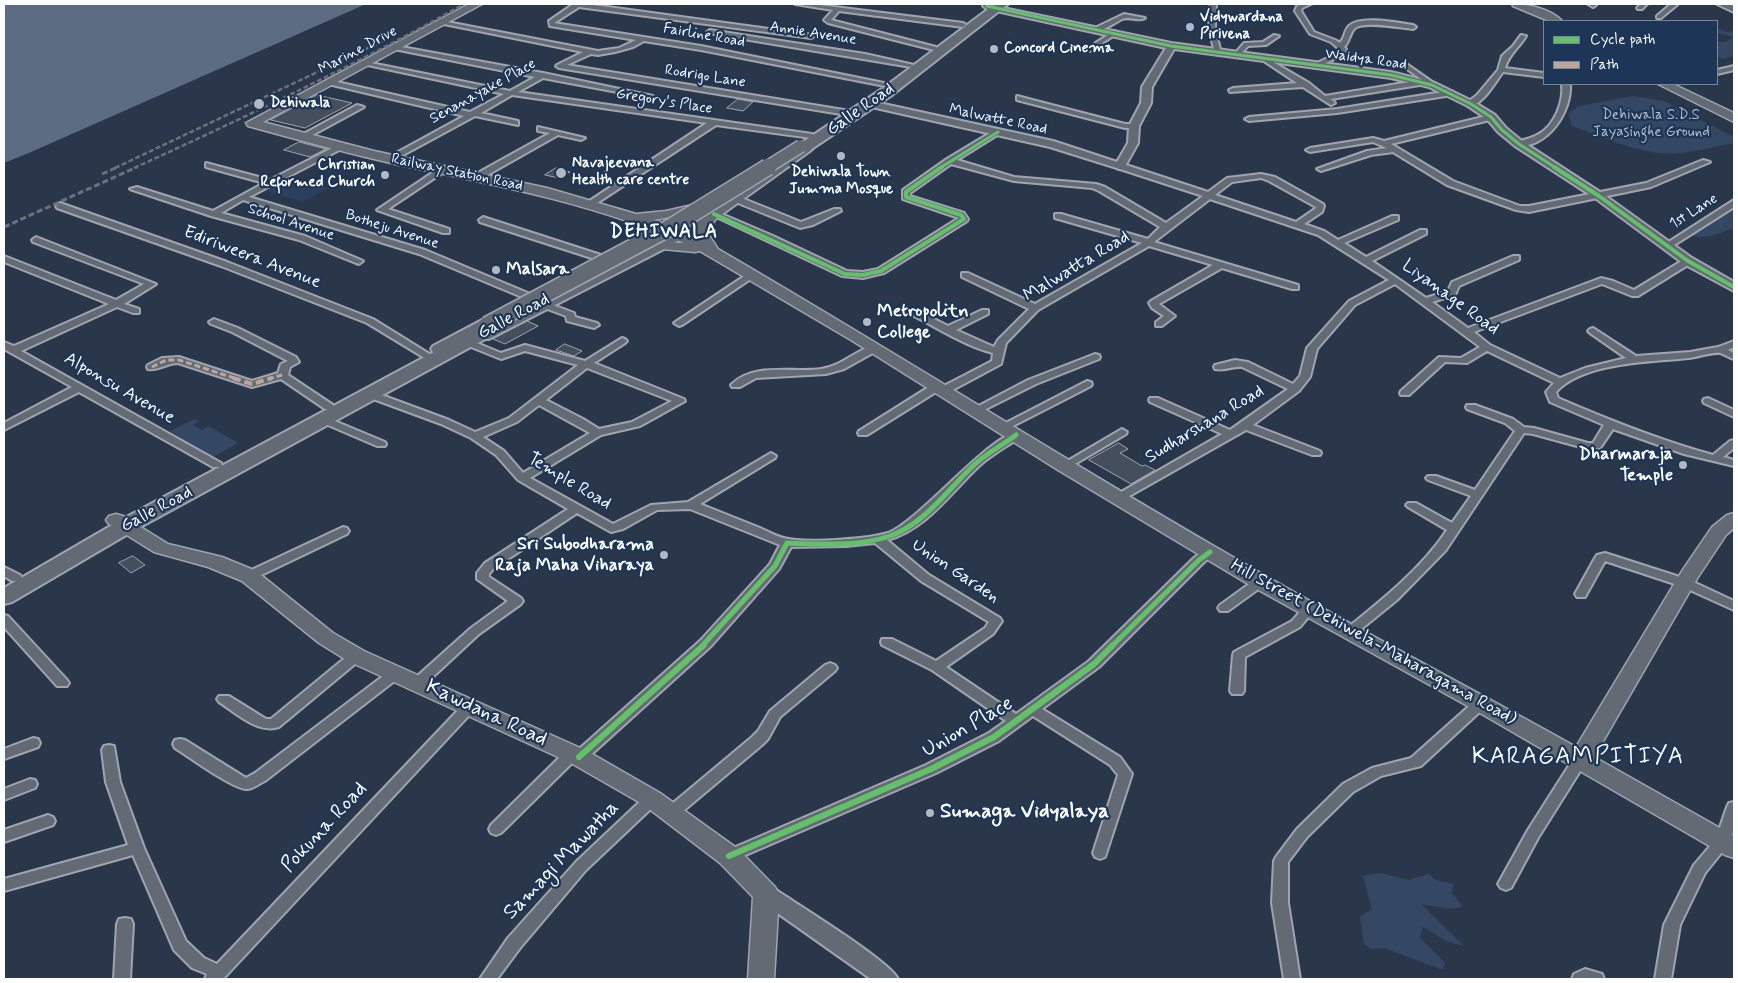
<!DOCTYPE html>
<style>
body{margin:0}
#map{position:relative;width:1738px;height:983px;overflow:hidden;background:#2a374a;font-family:Mynerve,sans-serif}
canvas{display:block}
.frame{position:absolute;inset:0;border:5px solid #fff;pointer-events:none}
.legend{position:absolute;left:1543px;top:20px;width:175px;height:65px;box-sizing:border-box;background:#1d3557;border:1px solid #77869a;margin:0;padding:6px 9px;list-style:none;font-size:15px;color:#fff}
.legend li{display:flex;align-items:center;gap:10px;height:25px}
.legend b{width:25px;border:1px solid #77869a}
</style>
<div id="map">
<canvas width="1738" height="983"></canvas>
<div class="frame"></div>
<ul class="legend">
<li><b style="height:6px;background:#61c268"></b>Cycle path</li>
<li><b style="height:6px;background:#c0a59a"></b>Path</li>
</ul>
</div>
<script>
const ctx = document.querySelector('canvas').getContext('2d');
ctx.lineJoin = 'round';
function fillPath(path, color) {
  ctx.fillStyle = color;
  ctx.fill(path, 'evenodd');
}
function trace(path, color, width, dash) {
  ctx.strokeStyle = color;
  ctx.lineWidth = width;
  ctx.lineCap = dash ? 'butt' : 'round';
  ctx.setLineDash(dash || []);
  ctx.stroke(path);
}
function label(font, color, halo, rows, align = 'center') {
  ctx.font = font + ' Mynerve,sans-serif';
  ctx.lineWidth = 4.5;
  ctx.setLineDash([]);
  ctx.textBaseline = 'middle';
  ctx.strokeStyle = halo;
  ctx.fillStyle = color;
  for (const [text, x, y, turn = 0] of rows) {
    ctx.save();
    ctx.translate(x, y);
    ctx.rotate((+turn || 0) * Math.PI / 180);
    ctx.textAlign = isNaN(turn) ? turn : align;
    if (halo) ctx.strokeText(text, 0, 0);
    ctx.fillText(text, 0, 0);
    ctx.restore();
  }
}
const built = new Path2D(`
 M294 178 328 188 302 202 267 191Z`);
const green = new Path2D(`
 M1717 28 1727 32 1734 31V56L1722 59 1717 57V42H1726L1734 37 1717 33Z
 M1633 96 1664 101 1734 137V143C1717 146 1699 151 1681 153 1644 157 1607 138 1572 126L1568 114 1579 106Z
 M1734 203V228C1717 234 1702 242 1685 233Z
 M195 419 199 421 193 425 202 430 209 426 238 443 213 457 170 431Z
 M1380 873 1409 880 1428 874 1436 880 1453 884 1452 893 1463 907 1450 909 1421 904 1464 946 1446 941 1423 927 1420 938 1445 963 1443 970 1384 948 1371 949 1364 944 1360 917 1372 909 1363 876Z`);
const water = new Path2D(`
 M4 4H366L31 152 4 163Z`);
const building = new Path2D(`
 M317 95 352 103 305 128 271 120Z
 M738 99 753 102 743 111 727 108Z
 M299 142 326 149 310 157 284 150Z
 M556 168 570 172 559 178 545 175Z
 M527 321 538 326 505 344 493 339Z
 M565 344 582 351 574 356 556 350Z
 M1119 443 1128 449 1120 453 1142 466 1145 465 1155 470 1131 484 1089 460Z
 M133 556 145 565 131 573 119 563Z`);
const minor = new Path2D(`
 M571 4H586L813 35V37L811 38 579 7 554 23 701 46 889 84 885 86 701 50 644 41 633 47 615 52 598 55 591 54 567 65 850 111V115H847L559 68 556 66 557 65 583 52 439 23 442 21 598 51 619 48 636 40 550 26 549 21 572 5Z
 M795 4H811L963 23 966 25 963 27 839 11 831 20 936 47 937 48 934 50 828 23 824 20 833 10Z
 M1210 4H1216L1215 29 1221 53 1218 55 1215 53 1209 29Z
 M1302 4H1311L1302 8 1301 11 1314 32 1335 40 1340 43C1345 38 1344 31 1349 26 1361 15 1398 23 1413 25L1416 27 1413 29C1402 28 1361 20 1354 29 1349 35 1350 41 1344 47L1346 49 1343 55 1315 68 1312 66 1313 65 1338 53 1339 49 1331 42 1310 34 1295 11 1297 6Z
 M1588 4H1595L1596 5 1593 7Z
 M1641 4H1647L1642 9H1638L1637 8Z
 M1671 4H1678L1661 18H1657V16Z
 M1124 14 1145 18C1138 22 1130 16 1122 19 1114 23 1100 34 1093 29Z
 M710 30 865 54 914 65 911 67 708 33 707 32Z
 M1114 31 1117 33 1116 34 1090 51 1085 50Z
 M1274 35 1279 36 1266 45 1248 46 1238 57 1233 56 1244 43 1263 42Z
 M1521 35 1526 36C1519 48 1509 54 1505 68L1544 73V77L1503 72C1495 82 1482 107 1468 106V102L1477 95 1498 70 1502 56 1513 46Z
 M396 46 543 73 653 96 649 98 543 78 518 92 812 134 816 136 812 138 716 125 591 207 588 206V202L707 123 512 95 481 113 518 121V125L475 116 392 161H389V157L464 116 328 84V80L470 112 504 94 363 64 366 62 510 91 535 77 394 49 393 48Z
 M1266 58 1309 83 1325 96 1422 80 1403 66 1402 65 1405 63 1435 84 1431 86 1426 84 1331 99 1335 103 1331 105 1303 87 1230 92 1229 90 1233 88 1297 83 1264 61V59Z
 M1734 66V70L1717 74V70Z
 M1562 84H1570C1572 112 1547 149 1516 146V142C1524 140 1532 138 1539 134 1555 125 1564 101 1562 84Z
 M1449 91H1452V95L1337 113 1249 121 1245 119 1249 117 1337 109Z
 M1017 96 1125 124H1134L1138 126 1134 128H1125L1017 100Z
 M357 105 364 107 305 139 298 137Z
 M1491 115 1495 117 1494 119 1391 144 1453 181 1520 206H1529L1646 183 1703 160 1710 162 1651 187 1529 212 1516 210 1447 185 1393 152 1371 155 1321 171 1317 169 1367 151 1387 148 1373 142 1310 152 1306 150 1310 148 1373 138 1384 141Z
 M538 127 585 138 581 140 558 135 482 178H476V174L550 133 538 131Z
 M995 130 1002 132 957 160 1014 177 1096 184 1105 187 1166 223 1203 196 1117 168V164H1123L1208 192 1227 178 1261 174 1275 177 1323 204 1324 206 1322 212 1304 224 1324 231 1338 240 1392 216H1398V220L1344 243 1366 257 1420 230H1426V234L1372 261 1426 298 1448 291 1452 282 1513 256H1519V260L1459 286 1455 295 1432 302 1468 328 1601 278 1613 281 1634 290 1685 259H1691V263L1638 296H1632L1602 284 1474 332 1490 345 1560 378 1585 368 1626 358 1590 333 1588 331 1590 329 1593 328 1636 356 1690 352 1718 347 1734 341V347L1728 350 1734 353V359C1729 358 1725 354 1720 353 1711 352 1698 357 1689 358 1651 362 1583 362 1556 392L1558 398C1609 420 1659 440 1713 455L1730 441 1734 440V448L1723 457 1734 460V466L1684 454 1613 429 1600 448 1588 449 1533 434 1524 433 1446 550 1397 600 1354 635H1346L1344 632 1346 629C1382 600 1421 569 1447 530L1408 507 1406 505 1408 503H1416L1452 523 1471 496 1428 480 1426 478 1428 476H1436L1475 490 1515 431 1505 423 1467 409 1466 407 1467 405H1475L1513 419 1524 427 1534 428 1588 443H1593L1604 425 1550 402 1546 392 1554 383 1487 351 1467 363 1445 362 1409 395H1401L1400 393 1401 391 1439 357 1461 358 1480 347 1395 284 1355 305 1317 349 1310 377 1299 391 1253 425 1320 451 1321 453 1320 455H1312L1246 430 1124 499H1116L1114 497 1116 495 1222 434 1150 402 1149 400 1150 398H1158L1230 430 1288 389 1242 367C1233 366 1224 371 1215 369L1214 367 1215 365 1235 360 1248 362 1293 384 1300 376 1307 348 1349 301 1389 280 1318 235 1210 199 1154 242 1298 285V289H1292L1222 268 1159 304 1175 316 1162 326H1156V322L1164 316 1152 308 1149 303 1151 301 1213 265 1149 246 1038 310 1006 343 1001 364 947 393H939V390L867 435H859L858 433 859 431 932 385H940V388L992 361 993 353C965 346 938 328 912 315V311H918L948 326 982 310H988V314L956 330 994 347 998 340 1029 309 962 277V273H968L1035 304 1142 243 1055 218V214H1061L1148 239 1160 227 1099 191 1092 188 1014 181 951 164 910 193V196L964 213 968 219 967 221 884 273 863 278 842 276 710 214 711 212H717L773 236 847 271 863 272 878 269 959 218 903 199V190L947 159ZM1261 178 1269 181 1316 207 1315 209 1296 222 1215 195 1232 182Z
 M338 145 345 147 249 197 425 250 535 296V300H529L419 254 243 200 221 213 305 236 363 261 359 264 356 263 299 240 211 216 130 189 137 187 213 211 264 183 206 167V163L270 180Z
 M441 167 448 169 388 209 449 229V233H443L377 210Z
 M733 197H739L801 222 834 209H840L841 211 813 225 800 228 733 201Z
 M1734 200V207L1671 247 1668 248 1664 245Z
 M60 203 227 262 373 319 431 355 426 358 423 357 367 323 221 266 57 208 56 206Z
 M483 217 607 257 608 259 607 261H601L480 222 479 220Z
 M36 237 156 284 124 304 139 309V313H133L117 307 21 351 221 463 222 465 221 467H213L79 392 4 430V423L72 387 4 349V342L14 346 109 304 4 262V256L116 300 144 284 33 242 32 240Z
 M752 271 757 274 755 276 682 325 679 326 674 323Z
 M545 302 574 313 575 317 597 323 599 325 594 328 567 321 566 316 542 307V303Z
 M214 319 238 328 296 357 299 362 290 367 288 375 333 405 334 407 333 409H325L281 379 252 387 178 363C167 363 158 371 148 369L147 367 148 365 162 358 179 357 252 381 278 373 281 364 288 361 232 332 211 324 209 322Z
 M622 338 625 339 627 341 625 343 594 363 684 399 685 401 640 426 601 435 530 478 613 524 651 505 688 502 771 453 776 456 775 458 700 504C720 512 740 520 760 528 769 532 779 538 789 539 809 543 869 539 888 533 920 521 996 427 1020 433L1021 435 1020 437C1006 447 991 455 979 466 951 492 926 530 887 540L929 575 1000 618 1002 621 993 634 946 667 1016 714 1089 661 1195 557 1206 549H1214L1216 552 1203 563 1099 667 1042 709 1120 757 1132 774 1105 857 1100 859 1095 857 1093 853 1118 775 1110 765 1033 716 999 741 936 773 734 860 729 862 724 860 722 856 724 852 926 765 989 733 1006 721 932 670 882 645 881 642 882 639H892L936 661 985 628 989 622 921 581 875 543 846 546 791 547 779 569 711 646 584 761 579 762 574 761 501 833 496 835 491 833 489 829 491 825 567 750 572 749 577 751 701 640 770 564 780 545 690 509 657 510 623 529 611 532 577 513 493 569 489 574V577L521 598 523 601 521 604 479 634 423 686H413L411 683 413 680 471 628 508 601 477 579V573L485 563 568 509 518 480 496 455 471 438 441 424 368 397 367 395 372 392 376 393 449 420 475 432 509 418 578 365 525 351 501 359 466 345 464 343 466 341H472L501 353 525 345 585 361ZM587 368 672 401 632 422 599 429 583 419 546 400ZM539 405 590 433 523 473 504 451 483 437 517 422Z
 M875 345 878 346 880 348 878 350 844 369 826 374 756 378 740 387H732L731 385C753 362 793 373 821 369 842 366 856 350 875 345Z
 M1095 354 1099 355 1100 357 1099 359 1036 384 980 412 976 413 971 410 1028 380Z
 M1087 381 1091 382 1092 384 1091 386 1007 429H999L998 427Z
 M1708 398 1734 410V417L1704 403 1703 401 1704 399Z
 M325 417 385 442 386 444 385 446H377L321 422 320 420 321 418Z
 M1122 429 1127 432 1126 434 1068 468H1060L1059 466Z
 M343 527 347 528 349 531 347 534 253 579 249 580 243 576 245 573Z
 M1605 553 1689 580 1734 601V610L1681 586 1605 561 1585 597H1577L1575 594 1595 558 1597 555Z
 M4 567 20 575 22 578 20 581H12L4 576Z
 M1260 578 1264 579 1266 582 1264 585 1228 611H1220L1218 608 1220 605 1256 579Z
 M1309 605 1313 606 1315 609 1300 627 1245 657 1244 691 1242 694H1232L1230 691 1233 655 1234 652 1292 621 1305 606Z
 M4 615 8 616 67 680 69 683 67 686H57L4 627Z
 M356 652 361 653 362 656 361 659 279 727C258 734 236 713 219 702L217 699 219 696H229L266 719H271L351 653Z
 M830 663 835 665 837 668 835 671 780 717 768 739 762 745 676 817 671 819 666 817 664 813 666 809 752 737 758 731 770 711 825 665Z
 M396 668 401 670 403 673 401 676 265 781C260 783 253 789 247 789 234 790 188 756 175 748L173 744 175 740 180 739 185 740 246 778 255 773 391 670Z
 M1481 698 1486 700 1488 703 1486 706 1421 766 1381 776 1353 792 1307 837 1288 862V903L1300 979H1284L1272 903 1274 861 1276 857 1297 829 1343 784 1372 768 1411 758 1476 700Z
 M469 702 474 704 476 707 474 710 223 979H205L207 974 192 968 174 950 133 855 4 891V879L128 845 106 782 102 750 104 746 109 745 114 746 120 782 144 848 186 941 204 958 217 964 464 704Z
 M33 738 38 739 40 743 38 747 4 759V749Z
 M1580 755 1585 756 1587 760 1538 838 1511 888 1506 890 1501 888 1498 884 1528 830 1575 756Z
 M30 779 35 780 37 784 35 788 4 800V789Z
 M652 794 657 795 659 799 657 803 586 870 520 948 497 979H480L508 938 576 862 647 795Z
 M1734 802V829L1730 842 1705 873 1680 925 1671 979H1655L1664 925 1694 865 1716 839 1727 807 1729 803Z
 M48 815 53 817 55 821 53 825 4 842V830Z
 M125 918 131 919 133 924 130 979H114L117 924 119 919Z
 M1585 969 1602 974 1604 979H1572L1574 974Z`);
const tertiary = new Path2D(`
 M984 4 1171 43 1391 72 1435 83 1474 102 1495 115 1506 128 1523 142 1603 194 1692 258 1734 282V291L1684 264 1595 198 1515 146 1498 132 1487 119 1468 106 1429 87 1391 78 1174 49 1152 87 1151 103 1139 126 1138 143 1124 168 1120 169 1050 147 867 106V102L870 101 1053 141 1117 162 1128 143 1129 126 1141 103 1142 87 1166 48 987 9 983 6Z
 M1717 4H1728L1734 6V12Z
 M766 886 773 888C795 903 890 961 898 979H871L759 900 756 894 759 888Z`);
const secondary = new Path2D(`
 M806 146 812 149 810 151 714 220 662 250 489 339H479L477 336 479 333 654 244 706 214Z
 M497 312 504 316 502 319 443 352H433L431 349 433 346Z`);
const primary = new Path2D(`
 M469 4H482L263 122 374 151 547 188 636 214 666 211 697 204 702 205 704 208 702 211 654 220 696 237 693 232 705 214H715L717 217 707 232 718 249C902 356 1081 471 1266 576 1368 635 1473 689 1576 747L1682 571 1712 527 1727 515 1734 513V528L1726 535 1698 577 1594 757 1734 836V858L1725 855 1473 709 1253 587 1058 470 851 340 700 251 695 252 662 249 657 248 655 245 657 242 684 243C590 202 490 184 391 163 343 152 295 139 248 126L246 123Z
 M1512 4C1528 4 1551 9 1562 21H1549L1513 6Z
 M1658 84H1673L1734 113V122Z
 M116 514 123 516 168 544 222 557 256 571 333 633 364 651 587 751 660 793 738 849 775 887 779 894 774 979H748L753 897 720 863 644 805 571 763 348 661 319 643 242 581 208 567 154 552 109 524 106 520 109 516Z`);
const trunk = new Path2D(`
 M995 4H1008L892 95 810 150H800L798 147 800 144 882 89Z
 M494 322 500 323 503 327 500 331 133 531 12 602 4 604V588L119 521 488 323Z`);
const railFar1 = new Path2D(`
 M115 168 387 39
 M134 168C246 117 357 64 464 4`);
const rail = new Path2D(`
 M102 174 118 167
 M4 227 137 167`);
const trunkBridgeFar1 = new Path2D(`
 M766 168 801 146`);
const trunkBridge = new Path2D(`
 M487 325 669 228 768 167`);
const quietFar1 = new Path2D(`
 M152 367 166 360H179L237 379
 M268 379 282 375`);
const quiet = new Path2D(`
 M233 378 252 384 272 378`);
const cyclewayFar3 = new Path2D(`
 M987 6 1171 46 1391 75 1432 85 1471 104 1491 117 1502 130 1519 144 1556 168
 M940 168 998 132`);
const cyclewayFar2 = new Path2D(`
 M1554 167 1599 196 1688 261 1734 287
 M714 214 845 274 863 275 881 271 964 219 961 215 906 197V192L942 167`);
const cyclewayFar1 = new Path2D(`
 M702 646 775 566 787 543C820 544 858 547 890 536 925 524 949 488 975 464 987 453 1003 445 1016 435
 M1112 646 1199 560 1210 552`);
const cycleway = new Path2D(`
 M579 757 704 645
 M729 856 931 769 994 737 1094 664 1113 645`);
const markers = [
 [1190,27,5,"#b4b9c0"],
 [994,49,5,"#b4b9c0"],
 [259,104,6,"#b4b9c0"],
 [841,156,5,"#b4b9c0"],
 [561,173,6,"#b4b9c0"],
 [385,175,5,"#b4b9c0"],
 [496,270,5,"#b4b9c0"],
 [867,322,5,"#b4b9c0"],
 [1683,465,5,"#b4b9c0"],
 [664,555,5,"#b4b9c0"],
 [930,813,5,"#b4b9c0"]
];
const farPoinames = [
 ["Vidywardana",1200,18],
 ["Pirivena",1200,35],
 ["Concord Cinema",1004,49],
 ["Dehiwala",270,104],
 ["Navajeevana",572,164],
 ["Health care centre",572,181],
 ["Christian",375,166,"right"],
 ["Reformed Church",375,183,"right"],
 ["Dehiwala Town",841,173,"center"],
 ["Jumma Mosque",841,190,"center"]
];
const farStreetnames = [
 ["Annie Avenue",813,34,9],
 ["Fairline Road",704,36,10],
 ["Marine Drive",358,51,-28],
 ["Waidya Road",1366,60,8],
 ["Rodrigo Lane",705,77,9],
 ["Senanayake Place",483,92,-29],
 ["Gregory's Place",664,102,9],
 ["Malwatte Road",998,120,12],
 ["Railway Station Road",457,173,12],
 ["1st Lane",1694,212,-32],
 ["School Avenue",291,223,18],
 ["Botheju Avenue",392,230,18]
];
const farParknames = [
 ["Dehiwala S.D.S",1651,116],
 ["Jayasinghe Ground",1651,133]
];
const streetNames = [
 ["Galle Road",861,110,-35],
 ["Ediriweera Avenue",252,258,21],
 ["Malwatta Road",1077,267,-31],
 ["Liyanage Road",1450,298,36],
 ["Galle Road",514,317,-28],
 ["Alponsu Avenue",119,389,30],
 ["Sudharshana Road",1205,425,-31],
 ["Temple Road",569,482,31],
 ["Galle Road",157,510,-28],
 ["Union Garden",955,572,34],
 ["Hill Street (Dehiwela-Maharagama Road)",1373,643,29]
];
const poiNames = [
 ["Malsara",506,270],
 ["Metropolitn",877,312],
 ["College",877,333],
 ["Dharmaraja",1673,455,"right"],
 ["Temple",1673,476,"right"],
 ["Sri Subodharama",654,545,"right"],
 ["Raja Maha Viharaya",654,566,"right"]
];
const farDistrictnames = [
 ["DEHIWALA",664,233]
];
const nearStreetnames = [
 ["Kawdana Road",486,714,25],
 ["Union Place",968,728,-30],
 ["Pokuna Road",325,828,-47],
 ["Samagi Mawatha",562,861,-46]
];
const nearPoinames = [
 ["Sumaga Vidyalaya",940,813]
];
const nearQuarternames = [
 ["KARAGAMPITIYA",1578,758]
];
fillPath(built, '#2a405e');
fillPath(green, '#344865');
fillPath(water, '#5c6d83');
fillPath(building, '#444e5c');
trace(building, '#9fa5ae', 1);
trace(minor, '#9fa5ae', 4);
trace(tertiary, '#9fa5ae', 4);
trace(secondary, '#9fa5ae', 4);
trace(primary, '#9fa5ae', 3);
trace(trunk, '#9fa5ae', 4);
fillPath(minor, '#636a74');
fillPath(tertiary, '#636a74');
fillPath(secondary, '#636a74');
fillPath(primary, '#636a74');
fillPath(trunk, '#636a74');
trace(railFar1, '#6a727c', 2.5, [5, 2.5]);
trace(rail, '#6a727c', 3, [6, 3]);
trace(trunkBridgeFar1, '#9fa5ae', 15, []);
trace(trunkBridge, '#9fa5ae', 19, []);
trace(trunkBridgeFar1, '#636a74', 12);
trace(trunkBridge, '#636a74', 16);
trace(quietFar1, '#c0a59a', 3, [6, 3]);
trace(quiet, '#c0a59a', 4, [8, 4]);
trace(cyclewayFar3, '#61c268', 3);
trace(cyclewayFar2, '#61c268', 4);
trace(cyclewayFar1, '#61c268', 5);
trace(cycleway, '#61c268', 6);
for (const [x, y, r, color] of markers) {
  const dot = new Path2D();
  dot.arc(x, y, r, 0, 2 * Math.PI);
  ctx.fillStyle = color;
  ctx.fill(dot);
  trace(dot, '#1d3557', 2);
}
label('bold 15px', '#fff', '#1d3557', farPoinames, 'left');
label('15px', '#fff', '#1d3557', farStreetnames);
label('15px', '#b9c0ca', '#1d3557', farParknames);
label('18px', '#fff', '#1d3557', streetNames);
label('bold 18px', '#fff', '#1d3557', poiNames, 'left');
ctx.letterSpacing = '1px';
label('bold 19px', '#fff', '#1d3557', farDistrictnames);
ctx.letterSpacing = '0px';
label('21px', '#fff', '#1d3557', nearStreetnames);
label('bold 21px', '#fff', '#1d3557', nearPoinames, 'left');
ctx.letterSpacing = '1px';
label('24px', '#fff', '#1d3557', nearQuarternames);
ctx.letterSpacing = '0px';
</script>
